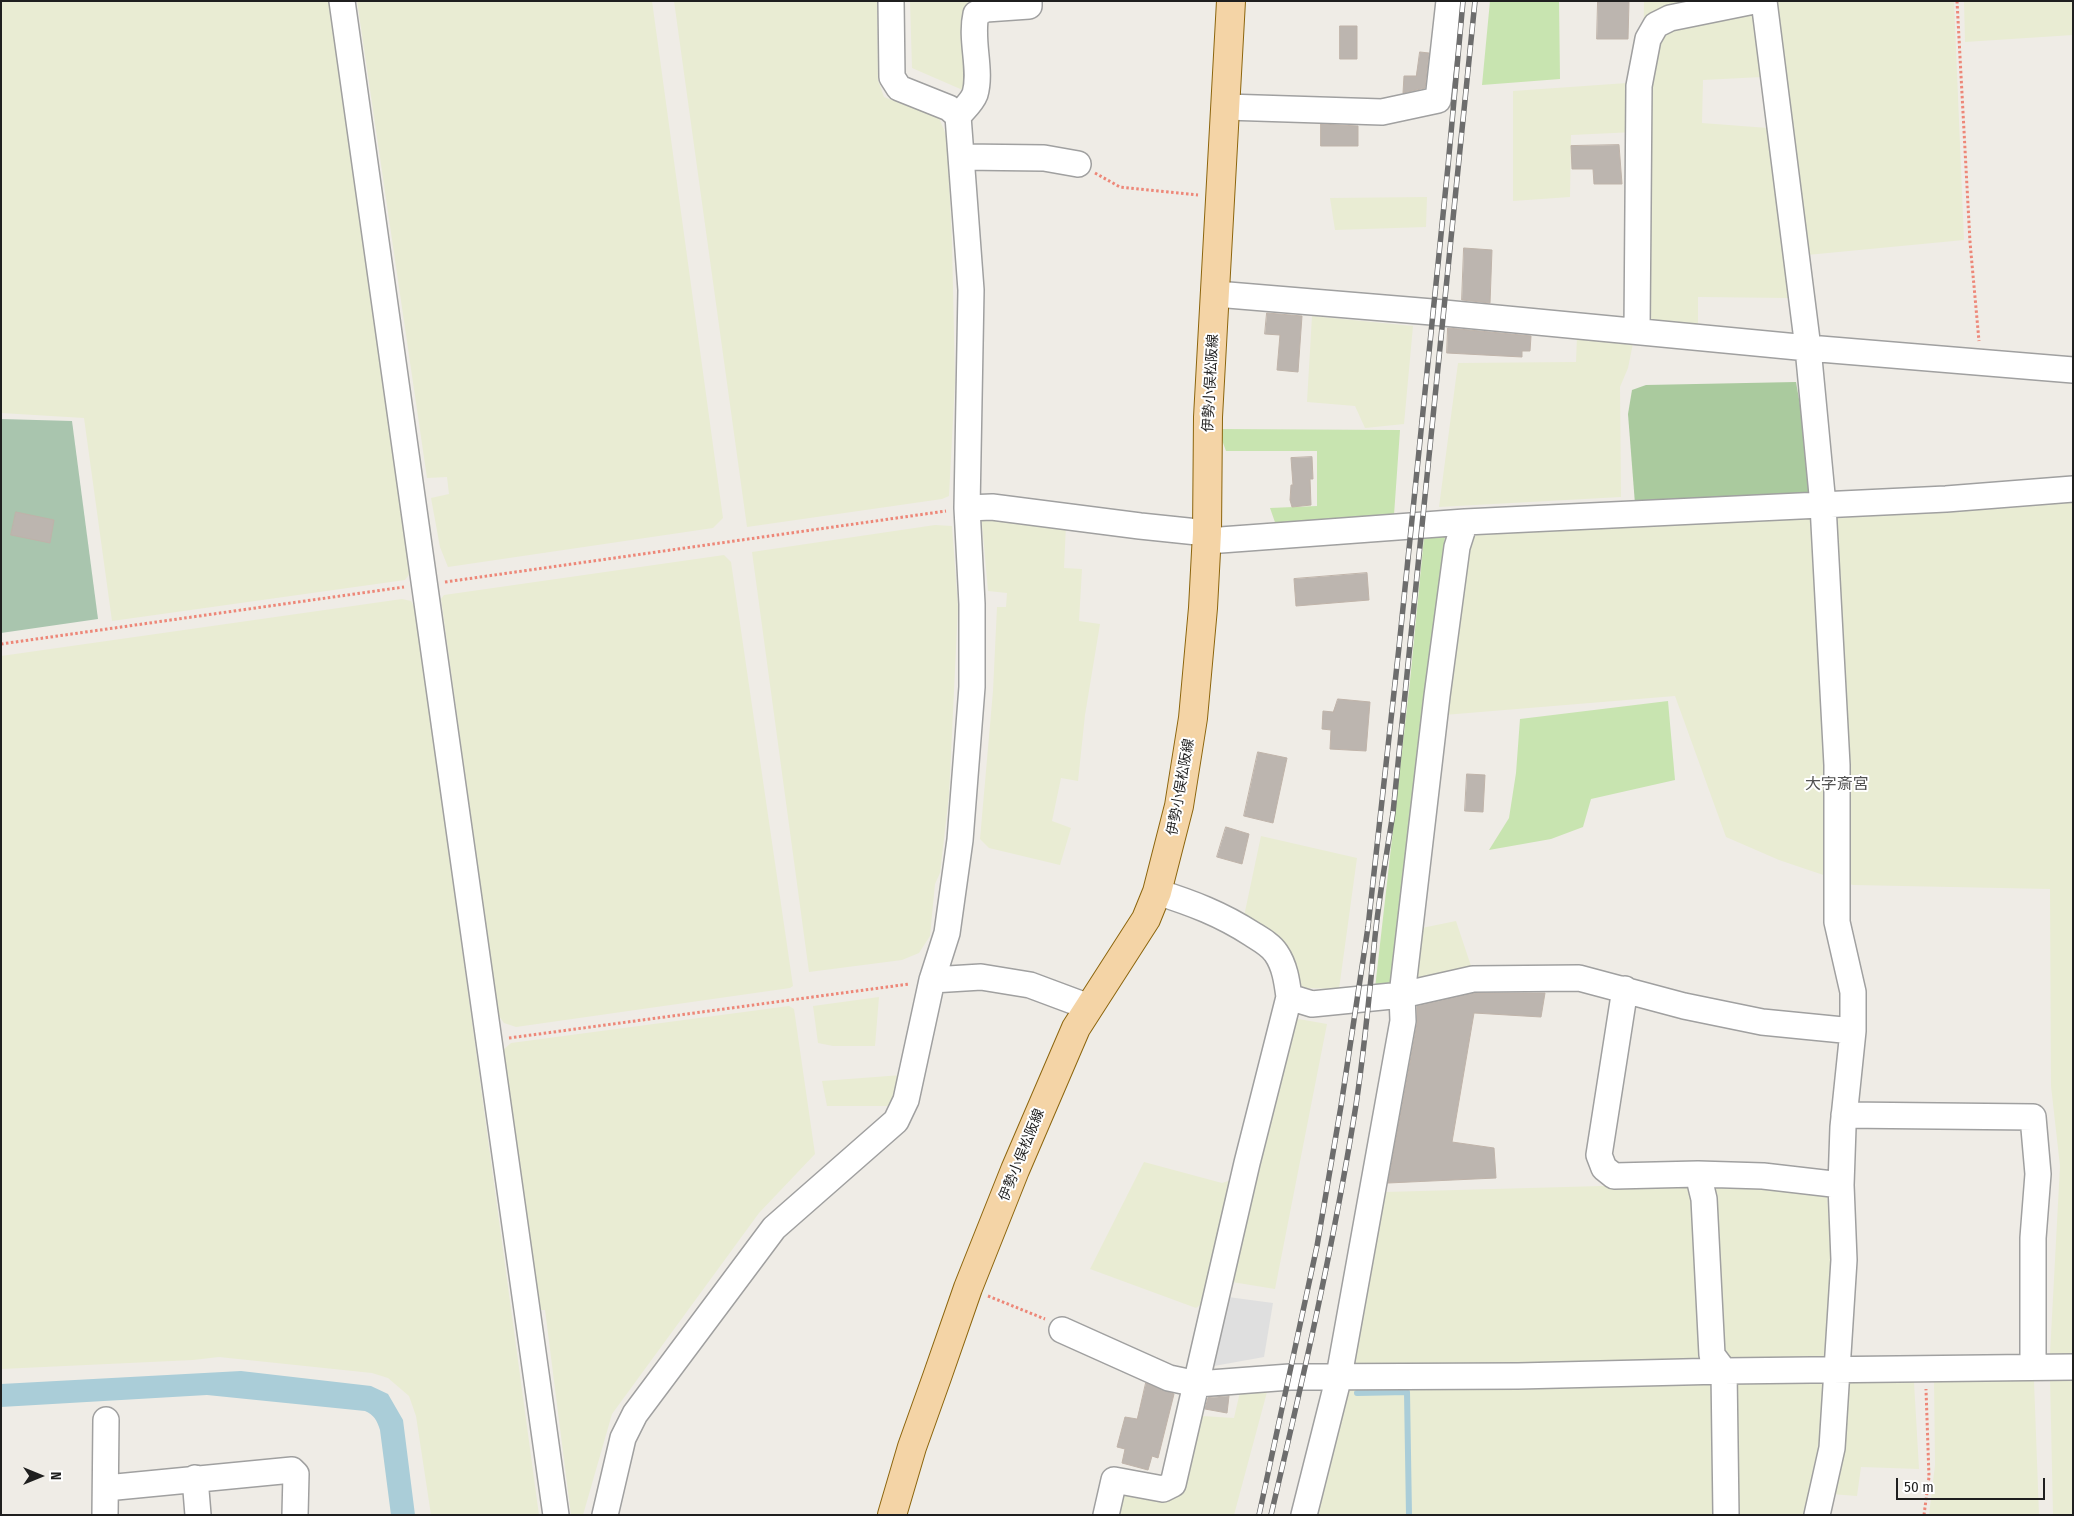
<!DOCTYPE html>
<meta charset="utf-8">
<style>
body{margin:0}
#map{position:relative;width:2074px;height:1516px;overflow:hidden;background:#efece6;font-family:"Fira Sans Condensed",sans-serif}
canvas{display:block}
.frame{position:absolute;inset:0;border:2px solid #1f1f1f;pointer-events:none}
.north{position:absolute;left:15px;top:1451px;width:50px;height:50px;-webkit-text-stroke:4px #fff;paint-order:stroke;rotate:90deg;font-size:14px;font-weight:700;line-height:20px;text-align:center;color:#1f1f1f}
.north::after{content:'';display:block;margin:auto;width:18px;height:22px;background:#1f1f1f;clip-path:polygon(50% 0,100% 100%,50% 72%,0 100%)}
.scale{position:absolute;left:1896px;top:1478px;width:149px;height:22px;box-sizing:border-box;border:2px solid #1f1f1f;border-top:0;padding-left:6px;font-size:15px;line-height:18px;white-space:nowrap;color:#1f1f1f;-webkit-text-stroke:4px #fff;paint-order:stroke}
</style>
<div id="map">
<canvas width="2074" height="1516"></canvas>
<div class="frame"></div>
<div class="north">N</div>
<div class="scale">50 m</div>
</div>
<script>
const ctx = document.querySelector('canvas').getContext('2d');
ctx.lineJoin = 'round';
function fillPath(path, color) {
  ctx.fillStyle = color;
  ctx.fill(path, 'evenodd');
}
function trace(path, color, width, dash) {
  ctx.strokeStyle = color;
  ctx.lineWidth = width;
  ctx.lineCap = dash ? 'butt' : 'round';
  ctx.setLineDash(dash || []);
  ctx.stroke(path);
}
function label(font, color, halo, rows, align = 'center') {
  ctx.font = font + ' "Fira Sans Condensed","Noto Sans JP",sans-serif';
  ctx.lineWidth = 4;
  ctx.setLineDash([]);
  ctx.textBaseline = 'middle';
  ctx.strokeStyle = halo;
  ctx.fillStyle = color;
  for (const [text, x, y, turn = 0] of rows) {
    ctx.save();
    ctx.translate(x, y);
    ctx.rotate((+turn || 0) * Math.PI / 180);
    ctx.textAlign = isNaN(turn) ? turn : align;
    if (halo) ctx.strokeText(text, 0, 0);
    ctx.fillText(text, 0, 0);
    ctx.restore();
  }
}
const farmland = new Path2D(`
 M1 1H330L411 572 405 580 112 621 84 418 1 413Z
 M357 1H652L723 518 713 528 448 567 440 547 431 498 449 494 447 477 427 478Z
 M674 1H877L878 80 884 97 939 118 947 137 952 242 955 381 949 496 942 499 747 527Z
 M910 1H968L965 91 912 68Z
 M1644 1H1753L1762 77 1703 80 1702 123 1768 128 1790 298 1698 297V324L1640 319Z
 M1773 1H1954L1964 240 1807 255Z
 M1964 1H2073V35L1965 42Z
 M1627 83 1635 132 1571 135 1570 197 1513 201V91Z
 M1427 197 1426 227 1335 230 1330 198Z
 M1312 316 1413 326 1404 424 1365 428 1355 406 1307 402Z
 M1577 336 1633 343 1628 368 1620 387 1621 497 1439 507 1458 363 1576 362Z
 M2073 500V1354H2050L2060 1166 2051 1086 2050 889 1853 885 1779 860 1726 837 1675 696 1444 715 1465 544 1483 530Z
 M981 513 1066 524 1064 568 1082 569 1079 621 1100 624 1085 715 1078 781 1061 778 1052 821 1071 828 1060 865 989 848 980 839 993 691 997 607H1006L1007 593 988 591Z
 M935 525 952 526 958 607 949 796 940 873 935 884 930 936 919 953 902 960 809 972 752 552Z
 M724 555 731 562 793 986 790 988 516 1027 504 1023 498 1015 441 599 444 595Z
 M402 599 411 601 416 609 539 1515H431L416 1416 409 1396 388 1378 372 1373 219 1357 193 1360 1 1369V656Z
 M1261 836 1357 858 1339 989 1303 988 1243 921Z
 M1456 921 1471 966 1415 983 1412 930Z
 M879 997 875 1046H833L818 1043 813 1006Z
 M789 1006 794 1009 815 1154 759 1213 612 1414 583 1515H571L545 1310H539L502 1056 503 1050 511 1043Z
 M1293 1018 1327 1024 1275 1289 1232 1282 1196 1308 1090 1269 1144 1162 1222 1183 1253 1173Z
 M902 1075 893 1106H827L822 1081Z
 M1710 1183 1827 1195 1832 1266 1826 1446 1808 1515H1317L1385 1192Z
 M1911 1376 1914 1382 1919 1469 1861 1467 1857 1496 1831 1494 1842 1379Z
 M1934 1377H2027L2034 1381 2039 1515H1929L1935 1465Z
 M2050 1377H2073V1515H2053Z
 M1240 1392H1267L1234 1515H1116L1121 1493 1181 1492 1202 1416 1234 1418Z`);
const grass = new Path2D(`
 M1490 1H1559L1560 79 1482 85Z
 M1218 429 1400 430 1394 515 1277 528 1270 508 1317 506V451H1226Z
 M1443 532 1445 537 1396 931 1394 977 1391 985 1375 988 1410 681 1424 537Z
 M1668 701 1675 780 1591 799 1583 827 1551 839 1489 850 1509 818 1516 773 1520 719Z`);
const forest = new Path2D(`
 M1796 382 1816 495 1635 504 1628 414 1632 390 1646 385Z`);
const cemetery = new Path2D(`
 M1 419 72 421 98 619 1 633Z`);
const parking = new Path2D(`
 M1228 1297 1273 1303 1264 1357 1214 1366Z`);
const water = new Path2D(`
 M241 1371 371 1386 388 1394 403 1420 415 1515H391L380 1430C377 1420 374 1415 365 1411L207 1395 1 1407V1384Z`);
const stream = new Path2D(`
 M1357 1393 1407 1392 1409 1515`);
const building = new Path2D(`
 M1598 1H1629L1628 39H1597Z
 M1340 26H1357V59H1340Z
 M1420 52 1429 53 1425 88 1403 93 1404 76H1416Z
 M1321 124 1358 126V146H1321Z
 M1619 145 1622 184H1594L1593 169H1572L1571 146Z
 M1464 248 1492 250 1490 303 1462 300Z
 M1267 313 1302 316 1298 372 1277 370 1280 335 1265 334Z
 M1448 328 1531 336 1530 351H1522V357L1447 353Z
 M1312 457 1313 479H1310L1311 505 1292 507 1290 500 1291 485H1293L1291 458Z
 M16 512 54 520 50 543 11 535Z
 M1367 573 1369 600 1296 606 1294 579Z
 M1338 699 1370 702 1366 751 1330 749 1331 730 1322 729 1323 711 1333 712Z
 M1258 752 1287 758 1273 823 1244 816Z
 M1467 774 1485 775 1483 812 1465 811Z
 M1226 827 1249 834 1242 864 1217 857Z
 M1475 993H1545L1541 1017 1474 1013 1452 1142 1494 1148 1496 1178 1388 1183 1417 1024V1006Z
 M1146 1383 1174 1394 1158 1458 1152 1456 1148 1470 1122 1463 1125 1449 1117 1447 1125 1417 1137 1419Z
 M1229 1396 1227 1413 1205 1409 1208 1398Z`);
const path = new Path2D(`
 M1957 1 1970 242 1979 341
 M1095 173 1120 187 1198 195
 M445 582 946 511
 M1 644 404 587
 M509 1038 909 984
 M988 1296 1045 1319
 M1924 1515 1929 1477 1926 1389`);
const minor = new Path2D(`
 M342 1 556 1515
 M1764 1 1808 348 1823 505 1837 765V922L1853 992V1031L1843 1127 1841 1185 1844 1260 1832 1448 1817 1515
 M1226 107 1382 112 1438 100 1449 1
 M958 116C964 109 972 102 975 94 982 70 970 40 976 14L986 9 1029 6V1
 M962 157 1044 158 1078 164
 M1216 294 1444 313 1808 348 2073 370
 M1637 330 1639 86 1648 39 1656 25 1670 18 1754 1
 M967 508 992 507 1140 526 1207 533
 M1207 541 1465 522 1946 499 2073 489
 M1157 892C1192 903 1221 914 1252 934 1260 939 1271 945 1276 953 1285 966 1287 982 1289 997L1312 1004 1402 995 1473 979 1579 978 1684 1006 1762 1022 1853 1031
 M932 980 981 977 1030 985 1089 1007
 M1625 989 1599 1155 1604 1168 1614 1176 1698 1174
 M1844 1115 2033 1117 2038 1174 2033 1238V1367
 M1062 1330 1169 1378 1197 1384 1290 1377 1518 1376 1724 1371 2073 1367
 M195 1478 198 1515
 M106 1488 292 1470 296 1474 295 1515
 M105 1515 106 1420
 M605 1515 623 1438 635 1414 774 1228 896 1121 906 1100 932 980 947 933 960 840 972 687V604L967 508 971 290 958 116 949 108 899 88 892 77 891 1
 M1106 1515 1114 1480 1163 1489 1173 1484 1247 1163 1289 997
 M1304 1515 1339 1376 1403 1021 1402 995 1437 696 1457 547 1465 522
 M1726 1515 1724 1371 1712 1355 1704 1199 1698 1174 1763 1176 1841 1185`);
const major = new Path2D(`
 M892 1515 912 1447 937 1377 968 1288 1015 1170 1076 1028 1146 919 1157 892 1179 806 1193 718 1203 608 1207 533 1208 417 1231 1`);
const rail = new Path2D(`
 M1259 1515 1317 1246 1341 1106 1368 927 1399 647 1448 166 1463 1
 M1271 1515C1303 1379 1334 1243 1356 1105 1364 1052 1369 1000 1374 947 1378 902 1386 858 1393 813L1475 1`);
const streetNames = [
 ["伊勢小俣松阪線",1211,383,-87],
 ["伊勢小俣松阪線",1181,787,-80],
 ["伊勢小俣松阪線",1022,1155,-68]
];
const quarterNames = [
 ["大字斎宮",1837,785]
];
fillPath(farmland, '#e9ecd3');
fillPath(grass, '#c8e4b0');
fillPath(forest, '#aaca9e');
fillPath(cemetery, '#a9c5ae');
fillPath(parking, '#dfdfdf');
fillPath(water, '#aacdd8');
trace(stream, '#aacdd8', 6);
fillPath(building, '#bcb5af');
trace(building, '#bfb3a9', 1);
trace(minor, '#a0a0a0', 28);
trace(major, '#8c650d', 30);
trace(path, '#ed8778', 3, [2.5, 2.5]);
trace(minor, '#fff', 25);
trace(major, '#f4d4a6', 28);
trace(rail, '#6d6d6d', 5.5);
trace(rail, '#fff', 4, [11]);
label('14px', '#1f1f1f', '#fff', streetNames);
label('16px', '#525252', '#fff', quarterNames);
</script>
